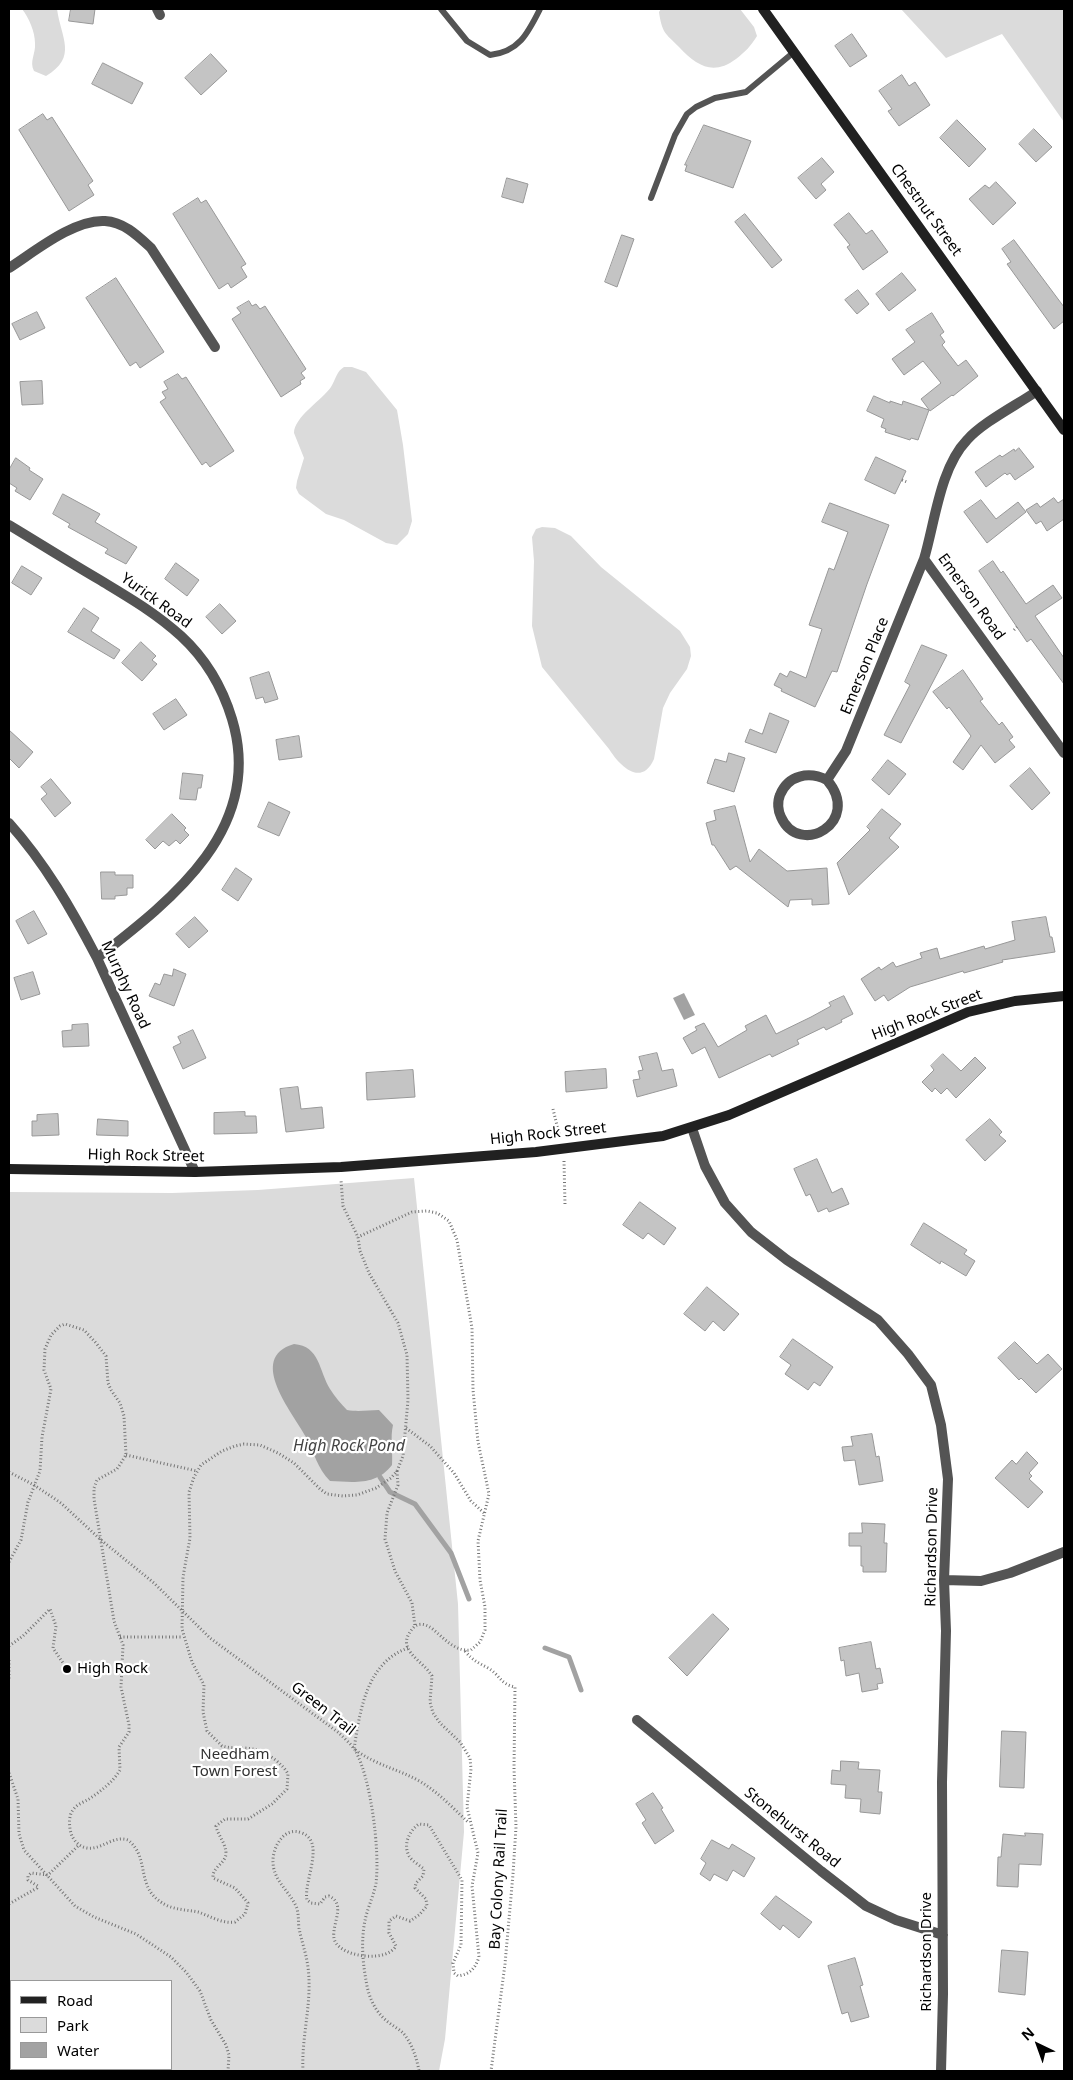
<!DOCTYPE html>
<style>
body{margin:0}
#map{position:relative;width:1073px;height:2080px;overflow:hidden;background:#fff;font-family:"Noto Sans",sans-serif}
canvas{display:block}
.frame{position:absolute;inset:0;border:10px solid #000;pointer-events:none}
.legend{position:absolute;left:10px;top:1980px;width:162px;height:90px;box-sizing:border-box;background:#fff;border:1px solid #999;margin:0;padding:6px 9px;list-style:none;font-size:15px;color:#000}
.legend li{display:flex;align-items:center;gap:10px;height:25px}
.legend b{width:25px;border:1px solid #999}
.north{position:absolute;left:1013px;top:2020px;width:50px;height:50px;-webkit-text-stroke:4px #fff;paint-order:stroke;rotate:318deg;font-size:14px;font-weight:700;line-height:20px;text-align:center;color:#000}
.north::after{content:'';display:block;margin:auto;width:18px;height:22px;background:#000;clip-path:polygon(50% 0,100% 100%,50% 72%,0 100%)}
</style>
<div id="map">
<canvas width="1073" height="2080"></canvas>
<div class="frame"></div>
<ul class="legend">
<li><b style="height:6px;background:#212121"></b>Road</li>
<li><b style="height:14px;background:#dbdbdb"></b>Park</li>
<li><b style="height:14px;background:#a2a2a2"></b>Water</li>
</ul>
<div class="north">N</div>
</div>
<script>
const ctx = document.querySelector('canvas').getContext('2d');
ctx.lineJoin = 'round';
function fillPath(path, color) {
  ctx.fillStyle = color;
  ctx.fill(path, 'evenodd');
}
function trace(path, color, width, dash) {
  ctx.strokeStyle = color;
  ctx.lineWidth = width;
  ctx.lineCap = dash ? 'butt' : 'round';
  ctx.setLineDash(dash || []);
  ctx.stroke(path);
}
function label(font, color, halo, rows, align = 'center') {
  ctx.font = font + ' "Noto Sans",sans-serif';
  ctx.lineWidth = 4.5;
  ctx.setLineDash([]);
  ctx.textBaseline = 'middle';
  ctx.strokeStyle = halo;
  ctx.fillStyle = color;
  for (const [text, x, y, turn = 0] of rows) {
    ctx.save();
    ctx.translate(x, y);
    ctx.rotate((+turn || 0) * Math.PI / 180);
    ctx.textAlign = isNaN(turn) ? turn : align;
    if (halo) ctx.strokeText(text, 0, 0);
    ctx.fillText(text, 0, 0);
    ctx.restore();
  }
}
const green = new Path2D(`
 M22 9H57C61 38 78 57 46 76L34 71C29 61 36 54 35 43 35 32 29 18 22 9Z
 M661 9H740L754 27 757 36C751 46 745 52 736 59 713 76 697 66 679 47 665 33 662 33 659 12Z
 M901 9H1064V122L1002 34 946 58Z
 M344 367H352L366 372 397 410 403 445 412 521 408 534 397 545 386 543 344 520 326 514 299 494 296 488 297 481 304 458 294 433C294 417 322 400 331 387 336 379 336 372 344 367Z
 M542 527 555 528 571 536 601 567 680 631 690 647 691 656 687 669 670 693 663 708 654 759C641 788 619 765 609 749L542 667 532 626 534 561 532 537 536 529Z
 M414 1178 458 1604 464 1832 445 2039 439 2071H9V1192L172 1193 258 1190ZM11 1981H171V2069H11Z`);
const water = new Path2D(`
 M684 993 695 1015 684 1020 673 998Z
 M294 1344C320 1346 319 1371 330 1389 335 1397 341 1404 347 1410 359 1412 368 1410 379 1410L393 1425C390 1438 393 1451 392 1465 376 1486 353 1482 330 1481 317 1468 314 1452 306 1437 293 1413 246 1358 294 1344Z`);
const stream = new Path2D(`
 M380 1477 390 1492 415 1504 451 1553 469 1599
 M545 1648 569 1657 581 1690`);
const building = new Path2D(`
 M71 9H95L93 24 69 21Z
 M852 34 867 56 850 67 835 46Z
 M211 54 227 71 201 95 185 78Z
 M103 63 143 83 132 104 92 84Z
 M902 75 909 86 915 82 930 105 899 126 888 111 892 109 879 91Z
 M43 114 47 120 52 117 93 181 88 185 94 195 69 211 19 130Z
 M957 120 986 149 969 167 940 138Z
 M704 125 751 141 733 188 685 171 687 165H685Z
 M1034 129 1052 147 1036 162 1019 144Z
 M822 158 834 172 821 184 826 190 816 199 798 178Z
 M507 178 528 184 523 203 502 197Z
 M996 182 1016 203 993 225 969 199 985 185 989 188Z
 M198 198 201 203 206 200 246 264 241 267 247 277 231 288 228 283 219 289 173 214Z
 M849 213 866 234 872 230 888 252 863 270 847 247 850 245 834 225Z
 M745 214 782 260 772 268 735 222Z
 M622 235 634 239 617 287 605 282Z
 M1014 240 1064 307V321L1054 329 1007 264 1011 262 1002 249Z
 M902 273 916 290 889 311 876 294Z
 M116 278 164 352 140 368 136 362 130 366 86 298Z
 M858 290 869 304 857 314 845 300Z
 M249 301 252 306 256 304 260 309 265 306 306 369 301 373 305 378 300 381 301 384 281 397 232 319 241 313 237 308Z
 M37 312 45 328 20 340 12 324Z
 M932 313 944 332 940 335 945 342 942 345 958 366 966 360 978 376 953 396 952 395 930 411 921 399 941 383 923 361 904 375 892 359 915 342 906 330Z
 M178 374 182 379 186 377 234 451 210 467 206 462 202 465 160 402 166 398 162 392 168 389 164 382Z
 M42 381 43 404 22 405 20 382Z
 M874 396 890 403V401L902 405 903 401 929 410 918 440 911 438 910 440 885 432 886 429 881 427 884 419 867 411Z
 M1019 448 1034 467 1015 480 1010 473 1007 475 1005 473 986 487 975 472 1000 455 1002 457 1014 449 1015 451Z
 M876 457 906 471 895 494 865 480Z
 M16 458 30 468 29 470 43 479 30 500 15 491 17 488 9 483V470Z
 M63 494 100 514 95 522 137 547 126 564 105 553 108 549 68 527 70 524 53 514Z
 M1054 498 1058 503 1064 499V519L1047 531 1041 521 1036 524 1026 510 1037 503 1040 507Z
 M981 500 996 519 1018 502 1026 512 987 543 964 512Z
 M830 503 889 525 867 584 837 672 832 671 815 707 781 691 782 689 774 685 780 673 787 677 790 671 806 678 822 629 809 625 829 568 834 570 848 532 822 522Z
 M993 561 1001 573 1003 571 1026 604 1053 585 1062 598 1035 616 1064 658V684L1031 639 1027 642 979 571Z
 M176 563 199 580 187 596 165 579Z
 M22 566 42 578 31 595 12 583Z
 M220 604 236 621 222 634 206 617Z
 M84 608 99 618 91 631 120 650 114 659 68 632Z
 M141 642 156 656 152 660 157 664 142 681 122 663Z
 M922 645 947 655 901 743 884 735 910 685 905 682Z
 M963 670 983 699 980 701 999 725 1002 722 1013 737 1009 740 1015 747 995 763 981 745 963 770 953 762 971 736 949 707 947 709 933 692Z
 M269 672 278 699 265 703 263 697 256 699 250 678Z
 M176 699 187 715 164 730 153 714Z
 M770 713 789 721 776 753 745 742 750 729 762 734Z
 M9 730 33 752 19 768 9 758Z
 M299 736 302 757 279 760 276 740Z
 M729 753 745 758 734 792 707 783 715 759 726 762Z
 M888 760 906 774 889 795 872 780Z
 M1030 768 1050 793 1032 810 1010 786Z
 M183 773 203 775 201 788H198L196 800 180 799Z
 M51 779 71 803 55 817 41 799 47 794 41 787Z
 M269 802 290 812 279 836 258 827Z
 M735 806 750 862 759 849 787 871 827 868 829 904 812 905V899L790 900 788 907 736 866 730 870 714 845H712L706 823 716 820 714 811Z
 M882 809 901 824 889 838 899 847 849 895 837 863 870 830 867 827Z
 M172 814 186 828 184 830 189 835 180 844 176 840 169 846 163 841 155 849 146 840Z
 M236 868 252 879 238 901 222 890Z
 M101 872H115V875H133V888H127V895L115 896V899H102Z
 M34 911 47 934 28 944 16 921Z
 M195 917 208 931 189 948 176 934Z
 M1046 917 1050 937H1052L1055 952 1002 960 1003 962 964 973 963 971 910 987 888 1001 884 995 875 1001 861 979 879 967 881 970 893 962 896 967 922 958 920 953 937 948 940 959 984 946 985 949 1015 940 1012 922Z
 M174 969 186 974 174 1006 149 996 155 983 160 985 164 974 172 976Z
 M33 972 40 994 21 1000 14 978Z
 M844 996 853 1014 841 1020 842 1022 826 1030 824 1027 797 1040 799 1044 772 1057 770 1054 719 1078 705 1047 692 1054 683 1038 697 1030 695 1027 704 1023 718 1047 747 1030 745 1026 766 1015 776 1034 811 1017 831 1006 829 1003Z
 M88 1024 89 1046 63 1047 62 1031 72 1030V1025Z
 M193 1030 206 1058 183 1069 173 1047 181 1043 178 1037Z
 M657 1053 662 1071 673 1069 677 1086 637 1097 633 1080 640 1079 638 1071 643 1070 639 1057Z
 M943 1054 961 1071 975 1057 986 1068 956 1098 947 1088 941 1094 935 1088 932 1092 922 1082 934 1070 931 1066Z
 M606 1069 607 1088 566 1092 565 1072Z
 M413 1070 415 1097 367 1100 366 1073Z
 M298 1087 301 1109 322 1107 324 1128 286 1132 280 1089Z
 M245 1112V1116H256L257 1133 214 1134V1113Z
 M58 1114 59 1135 32 1136V1121H37V1115Z
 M98 1119 128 1121V1136L97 1135Z
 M990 1119 1002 1132 999 1135 1006 1141 985 1161 966 1140Z
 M817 1159 832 1193 842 1188 849 1204 829 1212 827 1208 818 1212 810 1194 806 1196 794 1169Z
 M640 1202 676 1228 664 1245 648 1233 643 1239 623 1225Z
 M924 1223 967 1250 964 1254 975 1261 966 1276 941 1261 940 1264 911 1245Z
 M707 1287 739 1314 724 1331 713 1321 705 1331 684 1314Z
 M793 1339 833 1367 820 1386 814 1382 808 1390 785 1374 791 1365 780 1357Z
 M1015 1342 1037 1364 1048 1354 1062 1369 1036 1393 1021 1378 1019 1380 998 1358Z
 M872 1434 876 1457 879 1456 883 1481 859 1485 855 1460 844 1461 842 1447 853 1446 851 1437Z
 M1027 1452 1038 1463 1029 1473 1032 1476 1029 1479 1043 1492 1028 1508 995 1478 1012 1460 1016 1464Z
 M862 1523 885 1524 884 1543H887L886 1572H863V1566H861V1546H849V1533H862Z
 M713 1614 729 1629 687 1676 669 1658Z
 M871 1642 876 1669 880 1668 883 1683 877 1684 878 1689 862 1692 859 1673 846 1676 844 1660 841 1661 839 1648Z
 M1002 1731 1026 1732 1024 1788 1000 1787Z
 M841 1761 859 1762 858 1769 880 1770 878 1792H882L880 1814 860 1812 861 1799 845 1798 846 1785 831 1784 832 1770 840 1771Z
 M653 1793 663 1808 661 1809 674 1831 655 1844 642 1823 646 1820 636 1804Z
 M1025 1833 1043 1834 1041 1865 1019 1864 1018 1887 997 1886 998 1857H1001L1003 1834 1025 1836Z
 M712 1840 729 1849 732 1844 755 1858 744 1877 733 1870 727 1881 714 1874 710 1881 700 1874 706 1863 701 1859Z
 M776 1896 812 1922 799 1938 783 1925 780 1930 761 1914Z
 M1002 1950 1028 1952 1025 1995 999 1992Z
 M855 1958 863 1985 860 1986 869 2017 851 2022 848 2012 842 2014 828 1966Z`);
const path = new Path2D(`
 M902 480 907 482
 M1014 630 1017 627
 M553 1109 560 1138
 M564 1161 565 1205
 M406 1428 430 1446 454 1473 471 1501 485 1514
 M126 1455 197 1471
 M397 1471 398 1485 387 1513 385 1539 395 1571 412 1603 415 1626
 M9 1472 34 1485 61 1503 101 1540 154 1583 210 1638 339 1733C344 1738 351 1744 355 1750 371 1778 380 1851 376 1883 374 1894 369 1905 366 1916 361 1936 362 1959 366 1980 368 1996 375 2012 388 2022 393 2026 399 2029 403 2033 412 2043 417 2059 419 2071
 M9 1562 21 1540 28 1502 40 1471 42 1437 51 1389 44 1370 45 1349 51 1335 60 1326 65 1324 84 1330 96 1343 106 1356 108 1383 111 1390 120 1403 124 1416 126 1455 117 1469 97 1480 94 1488V1499L114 1621 123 1645 121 1687 129 1725V1732L119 1747 120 1770C113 1782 101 1791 89 1799 84 1802 77 1804 73 1810 68 1816 69 1829 72 1836 75 1842 80 1847 87 1848 102 1850 113 1835 128 1840 152 1859 133 1890 168 1906 178 1910 188 1910 198 1912 210 1916 222 1924 235 1922L245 1914 248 1903 235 1888 213 1878C212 1867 225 1864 226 1854 226 1843 218 1836 216 1826L225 1819H248L272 1804 287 1789 288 1774C283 1764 266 1751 253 1749 243 1747 232 1749 222 1746L207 1731 203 1712 204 1685 192 1662 182 1629 183 1577 190 1538 189 1492 194 1477 201 1465 222 1451 235 1446 244 1444 260 1445 278 1453 294 1463 320 1489 327 1494 343 1496 357 1495 376 1488 391 1478 397 1471 403 1456 408 1400 407 1355 398 1323 369 1273 360 1251 358 1237 343 1206 341 1180
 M120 1637H183
 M9 1646 23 1636 50 1609 56 1626 53 1648 67 1669
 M408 1648C366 1663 360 1711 354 1749 377 1766 399 1769 421 1782 439 1793 454 1809 469 1823
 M465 1651C473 1661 479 1663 488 1668 500 1675 500 1684 515 1687L514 1768 516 1827 513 1874 505 1964 491 2071
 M9 1660V1681
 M9 1773 18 1799 19 1834 24 1850 75 1906 94 1917 136 1934 171 1957 186 1972 200 1991 211 2020 226 2045 229 2055 228 2071
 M9 1904 37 1888 38 1886 28 1880V1876L31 1873 48 1875 79 1845
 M303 2071C301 2035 314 1998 307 1961 305 1950 301 1939 299 1928 298 1920 299 1913 296 1906 288 1889 272 1880 273 1859 274 1845 285 1826 302 1833 326 1842 303 1882 307 1900L311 1903 320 1904 325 1897 329 1896C349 1905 327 1930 336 1943 346 1958 387 1962 396 1946L389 1933V1921L396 1916 410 1921 419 1915 427 1906 426 1899 415 1888 416 1883 423 1876 424 1869C419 1865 412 1861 409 1856 403 1844 409 1831 419 1824L429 1825 462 1880 461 1945 453 1963 454 1973 458 1976C470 1974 475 1969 479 1957L472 1886 478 1853 467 1807 471 1769 470 1758 460 1742 440 1723 433 1713 430 1702 432 1676C422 1659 392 1649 415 1626 433 1616 445 1653 471 1650L480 1642 485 1630V1607L480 1580 478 1541 489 1494 478 1442 473 1390 472 1328 457 1240 449 1221 437 1213 427 1211 412 1212 358 1237`);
const lane = new Path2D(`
 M441 9 467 41 490 55C519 52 528 33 540 9
 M651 198 675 135 687 114 696 107 715 98 746 92 794 52`);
const street = new Path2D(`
 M157 9 160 15
 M9 268C34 252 74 219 105 221 124 222 138 236 151 248L215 347
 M1037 391C1017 405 983 422 967 440 940 468 935 522 924 559L1064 753
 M9 525C39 543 69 562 100 580 128 597 156 613 181 636 206 659 222 686 232 719 265 828 173 899 97 958
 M827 780C863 822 799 858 781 817 778 811 777 802 780 795 788 775 809 771 827 780L846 751 924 559
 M9 823C45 863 72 910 97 958L195 1172
 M692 1128 705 1166 725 1203 751 1232 787 1260 878 1320 908 1354 931 1385 941 1425 948 1479 944 1580 946 1631 942 1782 943 1994 941 2071
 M944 1580 981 1581 1010 1573 1064 1552
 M637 1720 821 1871 866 1906 896 1920 943 1935`);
const secondary = new Path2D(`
 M763 9 1064 430
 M9 1169 195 1172 341 1167 536 1152 663 1136 729 1115 968 1012 1015 1001 1064 996`);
const markers = [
 [67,1669,5,"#000"]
];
const streetNames = [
 ["Chestnut Street",926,210,54],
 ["Emerson Road",971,597,54],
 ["Yurick Road",156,601,36],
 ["Emerson Place",865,666,-68],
 ["Murphy Road",125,985,65],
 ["High Rock Street",927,1015,-21],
 ["High Rock Street",548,1134,-6],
 ["High Rock Street",146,1156,1],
 ["Richardson Drive",932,1547,-89],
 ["Green Trail",323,1709,38],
 ["Stonehurst Road",792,1828,39],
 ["Bay Colony Rail Trail",499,1879,-87],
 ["Richardson Drive",927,1952,-90]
];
const poiNames = [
 ["High Rock",77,1669]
];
const parkNames = [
 ["Needham",235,1755],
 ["Town Forest",235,1772]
];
const waterNames = [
 ["High Rock Pond",349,1446]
];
fillPath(green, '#dbdbdb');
fillPath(water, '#a2a2a2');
trace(stream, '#a2a2a2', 5);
fillPath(building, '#c4c4c4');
trace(building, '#989898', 1);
trace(path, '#767676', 3, [1, 2.5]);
trace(lane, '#545454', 6);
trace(street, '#545454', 10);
trace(secondary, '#212121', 10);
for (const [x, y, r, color] of markers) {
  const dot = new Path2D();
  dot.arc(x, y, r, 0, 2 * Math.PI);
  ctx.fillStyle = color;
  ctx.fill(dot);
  trace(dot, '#fff', 2);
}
label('15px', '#000', '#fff', streetNames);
label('15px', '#000', '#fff', poiNames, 'left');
label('15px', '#323232', '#fff', parkNames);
label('italic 16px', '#434343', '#fff', waterNames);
</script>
